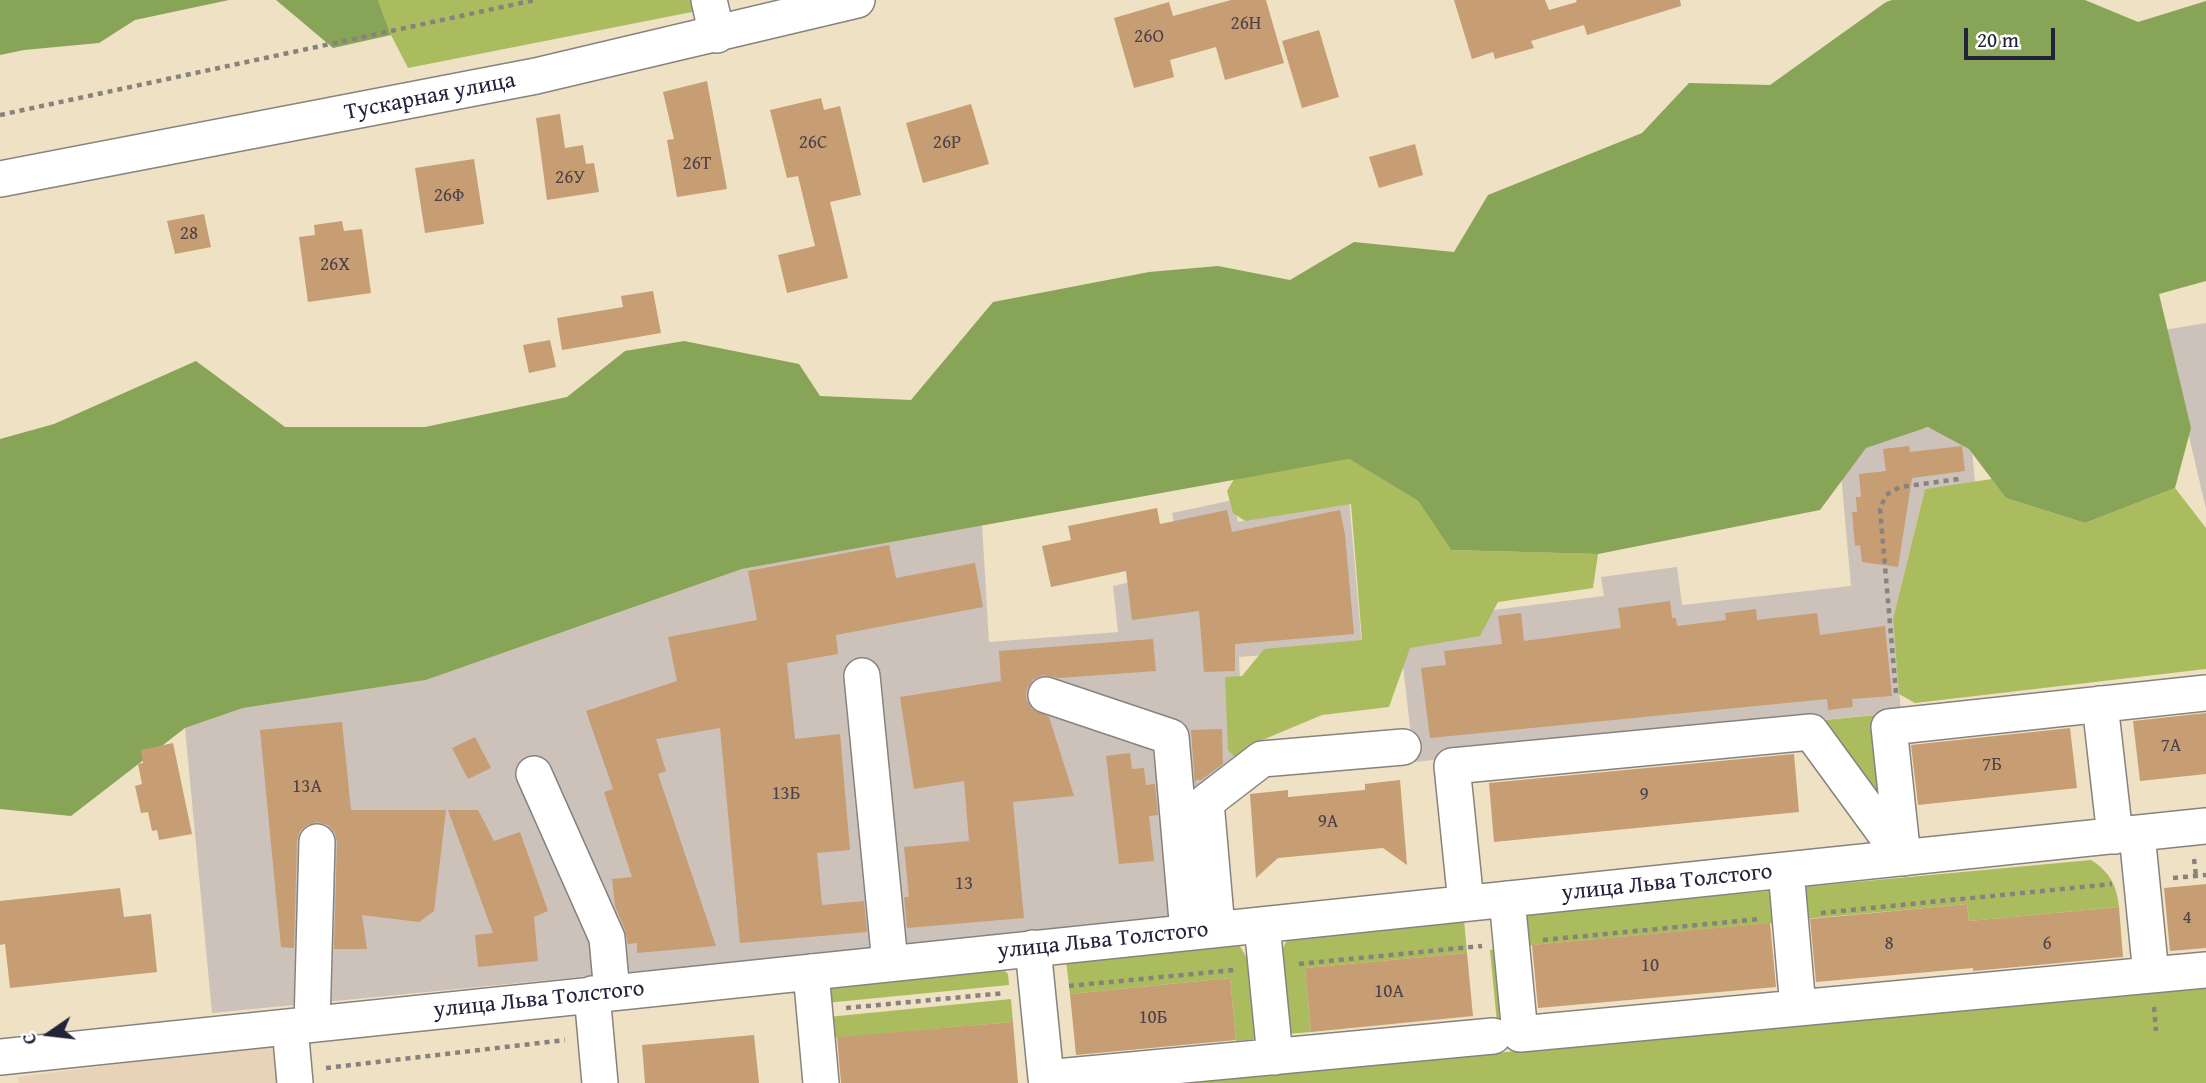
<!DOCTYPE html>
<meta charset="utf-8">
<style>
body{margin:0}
#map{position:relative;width:2206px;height:1083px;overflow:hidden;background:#efe1c3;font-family:"Gentium Book Plus",serif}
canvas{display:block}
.north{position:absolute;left:14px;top:999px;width:70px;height:70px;-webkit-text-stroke:5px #fff;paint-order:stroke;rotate:256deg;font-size:19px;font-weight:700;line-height:28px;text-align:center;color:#22223b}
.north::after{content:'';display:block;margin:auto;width:24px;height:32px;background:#22223b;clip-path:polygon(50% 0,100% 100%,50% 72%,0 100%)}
.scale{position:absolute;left:1964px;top:28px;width:91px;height:32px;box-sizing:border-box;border:4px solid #22223b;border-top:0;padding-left:9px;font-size:21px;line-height:24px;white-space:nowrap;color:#22223b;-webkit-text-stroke:5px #fff;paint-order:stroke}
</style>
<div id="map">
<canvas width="2206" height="1083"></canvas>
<div class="north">С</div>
<div class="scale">20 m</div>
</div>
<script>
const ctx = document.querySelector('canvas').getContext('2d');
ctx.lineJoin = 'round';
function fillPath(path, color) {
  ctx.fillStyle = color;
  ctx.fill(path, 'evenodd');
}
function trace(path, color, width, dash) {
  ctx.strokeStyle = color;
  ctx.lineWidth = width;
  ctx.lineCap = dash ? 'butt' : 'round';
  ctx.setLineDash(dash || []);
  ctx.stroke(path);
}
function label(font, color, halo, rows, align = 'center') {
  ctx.font = font + ' "Gentium Book Plus",serif';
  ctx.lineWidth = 6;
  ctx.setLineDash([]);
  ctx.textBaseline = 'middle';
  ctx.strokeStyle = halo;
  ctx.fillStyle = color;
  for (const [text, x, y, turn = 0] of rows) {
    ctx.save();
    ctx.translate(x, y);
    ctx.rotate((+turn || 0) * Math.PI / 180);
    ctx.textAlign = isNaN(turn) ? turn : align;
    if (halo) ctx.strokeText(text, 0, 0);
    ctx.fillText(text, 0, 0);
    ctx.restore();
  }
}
const built = new Path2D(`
 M278 1043 284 1083H19L18 1077Z`);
const industrial = new Path2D(`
 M2206 323V509L2164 330Z
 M1943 425 1971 439 1975 483 1925 489 1893 619 1901 712 1414 762 1398 622 1604 596 1601 577 1677 567 1682 605 1851 586 1841 474 1870 437Z
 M1349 499 1362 647 1239 657 1243 759 1175 919 212 1013 185 728 243 708 426 680 742 569 982 525 989 642 1118 632 1113 586 1183 570 1172 513 1233 500 1238 522Z`);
const green = new Path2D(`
 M378 0H695L697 11 408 68 391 35Z
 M1349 459 1418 501 1451 550 1598 554 1593 588 1498 602 1480 636 1410 648 1389 707 1322 715 1260 741 1235 757 1228 750 1225 677 1242 676 1264 649 1362 640 1351 504 1245 521 1233 513 1227 491 1234 479Z
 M1992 479 2006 498 2085 523 2175 488 2206 528V669L1915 703 1899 694 1893 619 1925 489Z
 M1876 715 1885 795 1878 800 1825 731V720Z
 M2091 860C2110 872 2117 886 2119 907L1969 921 1967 904 1805 919 1802 887Z
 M1770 891 1772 923 1522 946 1519 913Z
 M1464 919 1467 953 1305 968 1311 1032 1286 1034 1279 956 1289 936Z
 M1238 943 1247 958 1255 1039 1236 1041 1230 978 1070 994 1066 960Z
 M1506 948 1515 1033 1498 1034 1490 950Z
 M1000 966 1008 974 1009 985 826 1003 824 983Z
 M2206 987V1083H1173Z
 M1011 999 1013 1022 830 1038 828 1017Z`);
const forest = new Path2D(`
 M0 0H229L135 20 99 43 24 50 0 55Z
 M276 0H378L391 35 333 48Z
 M1892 0H2085L2138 22 2206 1V281L2159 294 2191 428 2175 488 2085 523 2006 498 1969 449 1928 427 1866 448 1820 510 1598 554 1451 550 1418 501 1349 459 742 569 426 680 243 708 185 728 71 816 0 809V439L54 424 196 361 285 427H425L567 397 625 351 684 341 799 364 820 396 911 400 993 302 1149 272 1218 266 1290 280 1354 242 1454 252 1488 195 1642 133 1689 83 1770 85 1886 2Z`);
const building = new Path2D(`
 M1231 0H1266L1284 63 1225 80 1216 47 1170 60 1174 77 1134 88 1114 18 1169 2 1173 16Z
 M1454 0H1545L1549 10 1577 2 1576 0H1680L1681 6 1587 35 1584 25 1531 41 1534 48 1495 59 1493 52 1472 59Z
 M1319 30 1339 97 1302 108 1282 41Z
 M707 81 727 189 677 197 667 140 674 139 663 92Z
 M821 98 824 110 840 106 861 195 830 202 848 278 787 293 778 255 815 246 798 176 787 178 770 110Z
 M971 104 989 164 923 183 906 123Z
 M560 114 565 148 583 145 586 164 594 163 599 192 547 200 536 118Z
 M1415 144 1423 175 1379 188 1369 157Z
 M474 159 484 224 425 233 415 168Z
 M204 214 211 247 175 254 167 221Z
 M342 221 344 231 362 229 371 293 308 302 299 237 315 235 314 225Z
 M653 291 661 333 562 350 557 318 623 307 621 296Z
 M550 340 556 367 529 373 523 345Z
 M1909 446 1910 452 1962 446 1965 471 1912 478 1898 567 1862 562 1860 545 1855 546 1852 512H1857L1856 497H1861L1859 474 1886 471 1883 449Z
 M1157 508 1160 524 1227 510 1232 532 1340 510 1345 535 1354 634 1235 644V671L1204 672 1199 611 1132 620 1126 571 1051 587 1042 546 1071 540 1068 526Z
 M889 545 896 578 975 563 983 607 836 635 838 654 787 663 795 739 840 734 850 850 817 853 822 905 864 901 867 932 740 943 720 728 656 739 666 771 658 774 716 946 637 953V943L628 944 625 930 615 906 612 879 632 877 604 792 613 789 586 711 677 681 668 637 757 620 748 571Z
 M1670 601 1672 618H1676L1677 626 1726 620 1725 613 1756 609 1757 620 1817 613 1820 635 1885 626 1892 696 1852 699 1853 707 1828 710 1827 699 1430 738 1421 668 1446 665 1444 651 1502 644 1498 616 1521 613 1524 641 1621 628 1618 608Z
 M1153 639 1156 671 1059 678 1043 675 1033 680 1027 688 1026 698 1031 708 1049 717 1074 796 1013 802 1024 918 907 928 904 897H909L904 847 969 841 964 781 914 789 900 697 1001 681 999 651Z
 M2206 713V774L2140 781 2133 721Z
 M342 722 351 810H446L434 911 419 922 362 915 367 949H334L337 842 335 833 328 825 317 822 307 825 300 831 297 841 294 948 281 947 260 730Z
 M2070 728 2077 788 1918 805 1911 745Z
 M1222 729 1223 764 1201 780H1196L1195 785 1191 730Z
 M475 737 491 768 468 779 452 748Z
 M173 743 192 834 159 840 157 830 152 831 148 812 141 813 135 786 142 784 138 764 143 763 141 750Z
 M1130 753 1132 769 1144 768 1146 785 1155 784 1158 815 1149 816 1154 861 1119 864 1106 756Z
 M1794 754 1799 812 1494 842 1489 783Z
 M1400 780 1407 865 1383 848 1278 858 1256 878 1250 794 1288 790V797L1365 790V784Z
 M448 810H478L494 841 520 832 548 911 534 917 538 961 478 967 475 935 493 933Z
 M2206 884V948L2170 951 2164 888Z
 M120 888 124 917 151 914 157 972 10 988 5 944 0 945V901Z
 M1967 904 1969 921 2119 907 2123 957 1973 971V968L1816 982 1810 919Z
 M1770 923 1776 987 1538 1008 1532 945Z
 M1467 953 1473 1016 1311 1032 1305 968Z
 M1230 978 1236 1040 1076 1055 1070 994Z
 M1013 1022 1018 1083H841L837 1037Z
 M754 1035 759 1083H645L642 1045Z`);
const path = new Path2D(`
 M0 115 535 0
 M1896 693 1880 509 1886 495 1900 487 1959 479
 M2194 859 2196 876
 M2173 878 2206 875
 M1821 913 2112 884
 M1543 940 1760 919
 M1299 964 1482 946
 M1069 986 1234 970
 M2154 1007 2156 1031
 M846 1008 1005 993
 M326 1068 565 1040`);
const minor = new Path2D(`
 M709 0 717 35
 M0 179 536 76 857 0
 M862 676 890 963
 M1046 695 1171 737 1188 932
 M2100 704 2115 836
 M534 774 607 938 612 993
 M2137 834 2151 975 2206 970
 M1786 870 1798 1008
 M1507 899 1520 1034 2151 975
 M1466 903 1452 766 1811 732 1903 858 1889 727 2206 693
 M1262 925 1275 1057
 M1217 929 1206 802 1262 759 1403 747
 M1033 948 1046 1078 1493 1036
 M811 972 821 1083
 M592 994 600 1083
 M312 1024 317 842
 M290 1027 295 1083
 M0 1057 2206 826`);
const numberNames = [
 ["26Н",1246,24],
 ["26О",1149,37],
 ["26С",813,143],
 ["26Р",947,143],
 ["26Т",697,164],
 ["26У",570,178],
 ["26Ф",449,196],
 ["28",189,234],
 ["26Х",335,265],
 ["7А",2171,746],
 ["7Б",1992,765],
 ["13А",307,787],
 ["13Б",786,794],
 ["9",1644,795],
 ["9А",1328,822],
 ["13",964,884],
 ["4",2187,918],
 ["8",1889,944],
 ["6",2047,944],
 ["10",1650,966],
 ["10А",1389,992],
 ["10Б",1153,1018]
];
const streetNames = [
 ["Тускарная улица",430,97,-11],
 ["улица Льва Толстого",1667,883,-6],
 ["улица Льва Толстого",1103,941,-6],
 ["улица Льва Толстого",539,1000,-6]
];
fillPath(built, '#e9d3b8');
fillPath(industrial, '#ccc2b9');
fillPath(green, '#abbc5f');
fillPath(forest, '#88a456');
fillPath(building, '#c79d73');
trace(minor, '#88827f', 38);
trace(path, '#88827f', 4.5, [5, 5]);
trace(minor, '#fff', 35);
label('19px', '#4b4149', null, numberNames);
label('23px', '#22223b', '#fff', streetNames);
</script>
